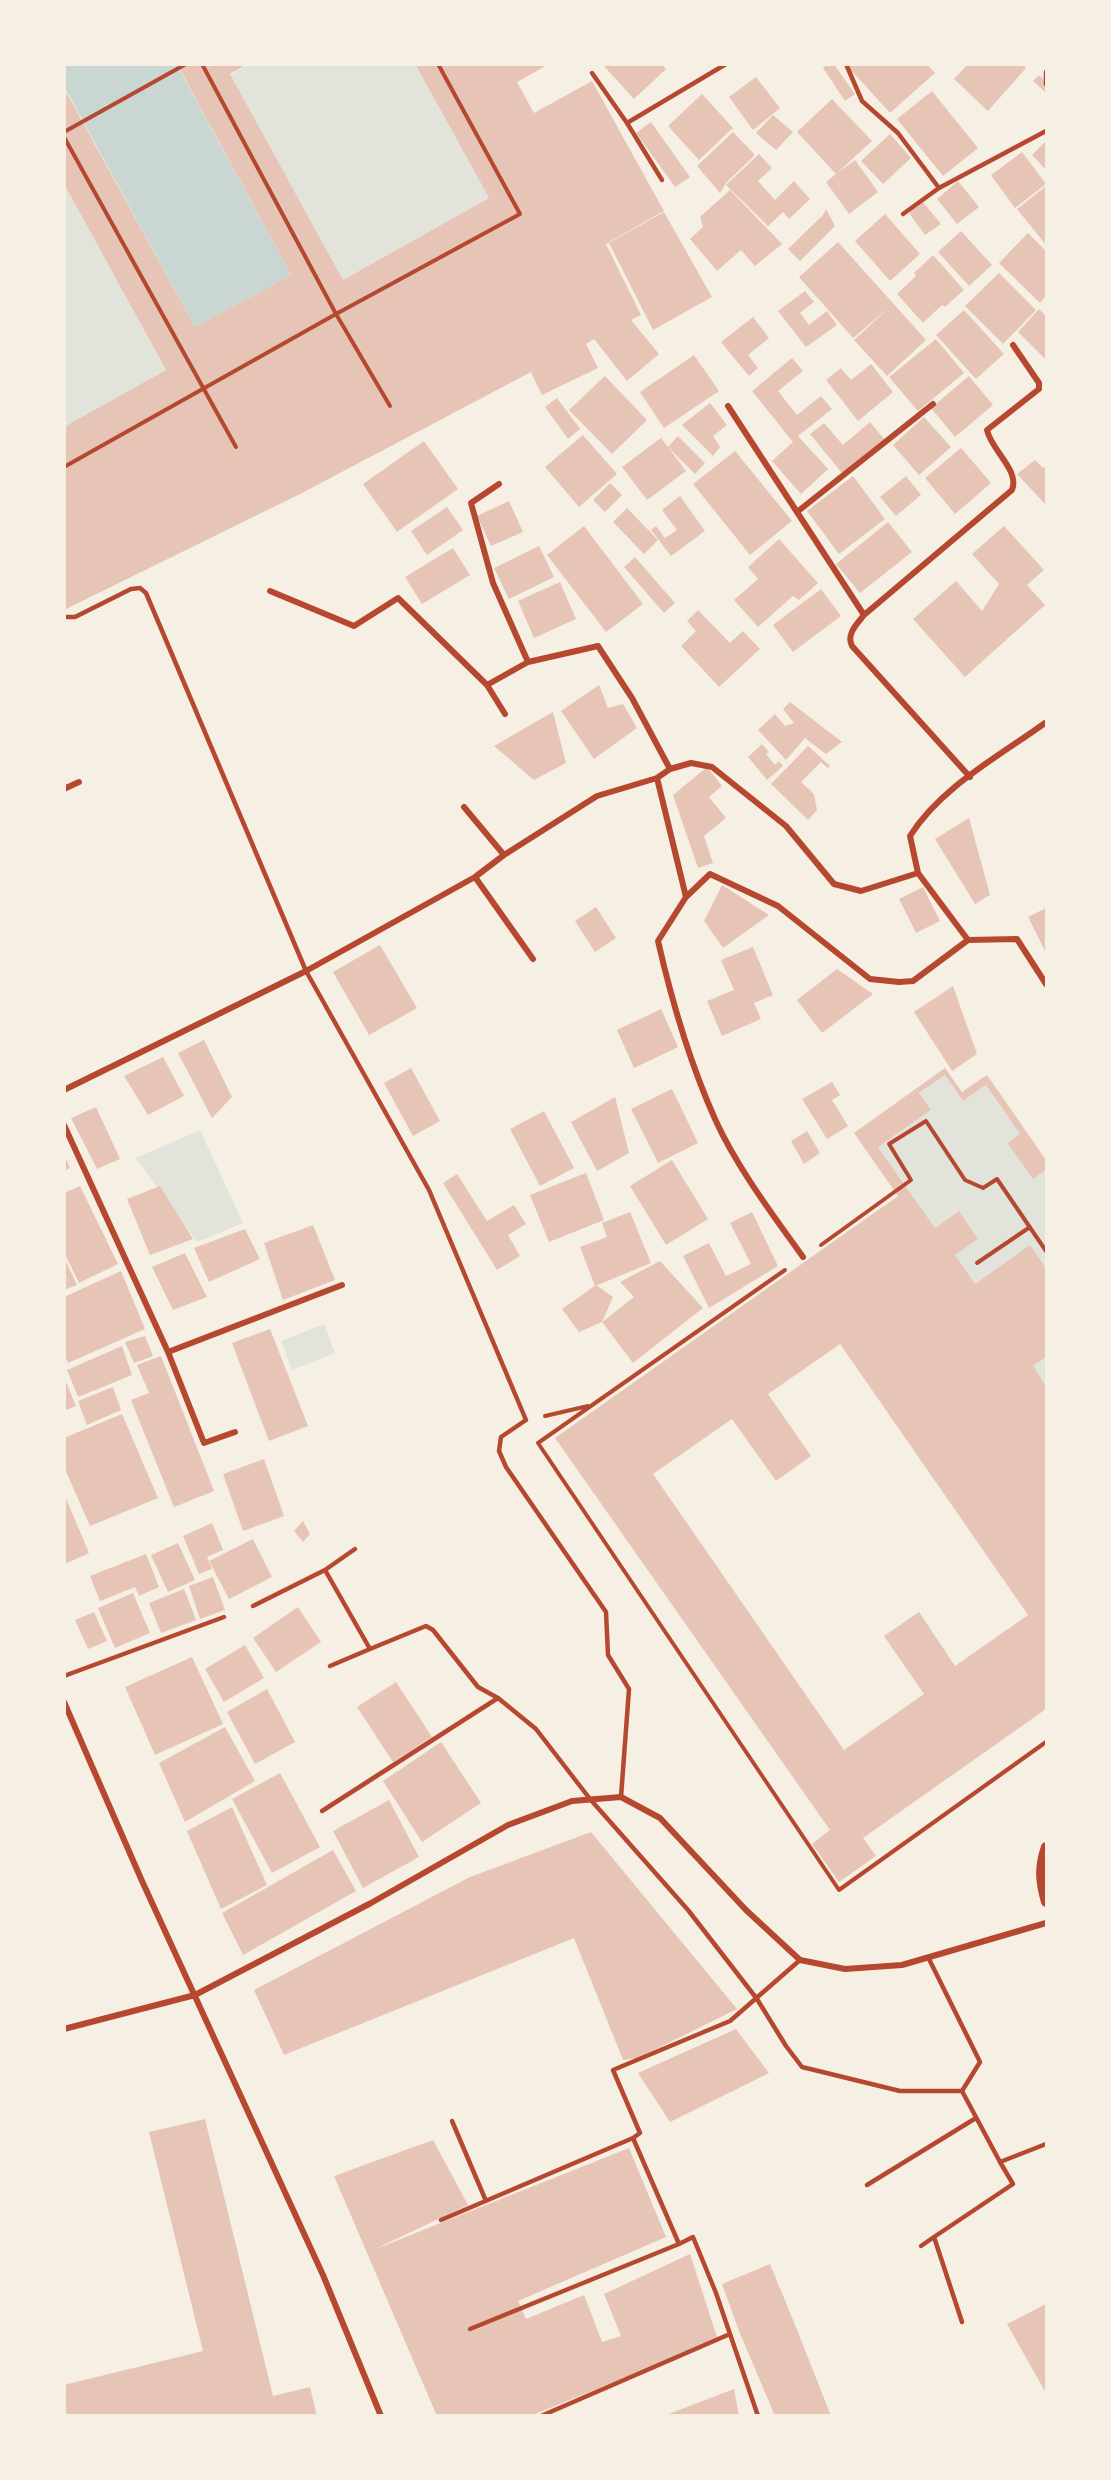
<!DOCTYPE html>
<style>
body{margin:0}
#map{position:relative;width:1111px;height:2480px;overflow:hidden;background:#f6efe4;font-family:"Sofia Sans Condensed",sans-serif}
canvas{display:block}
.frame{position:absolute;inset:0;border:66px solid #f6efe4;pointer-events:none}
</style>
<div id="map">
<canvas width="1111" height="2480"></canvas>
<div class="frame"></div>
</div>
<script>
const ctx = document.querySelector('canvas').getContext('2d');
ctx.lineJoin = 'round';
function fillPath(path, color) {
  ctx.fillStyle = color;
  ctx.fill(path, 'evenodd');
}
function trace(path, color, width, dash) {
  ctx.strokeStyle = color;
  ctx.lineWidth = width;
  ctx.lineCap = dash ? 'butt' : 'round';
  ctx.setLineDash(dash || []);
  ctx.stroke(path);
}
const green = new Path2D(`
 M248 65H415L489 198 343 280 230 75Z
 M64 184 166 370 65 427H64Z
 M945 1075 963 1101 986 1085 1020 1134 1007 1143 1033 1179 1046 1170V1268L1030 1245 975 1284 955 1255 978 1239 958 1212 935 1228 878 1147 931 1110 919 1093Z
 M200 1130 243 1223 197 1242 136 1158Z
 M324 1324 335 1353 292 1370 281 1341Z
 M1046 1357V1386L1033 1366Z`);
const water = new Path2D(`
 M64 65H177L291 275 195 327 65 88Z`);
const building = new Path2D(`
 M177 64H248L230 74 343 280 489 198 415 64H549L517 82 534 113 592 81 664 211 606 244 641 315 631 320 659 354 627 381 594 339 586 344 598 368 542 395 531 372 302 493 64 610V427L166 370 64 184V88L195 327 291 275Z
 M602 64H662L666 69 634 99Z
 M827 64H834L855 94 845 101 823 68Z
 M853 64H927L935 73 890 113 849 68Z
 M968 64H1022L1026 68 988 111 954 79Z
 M1039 75 1046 82V93L1033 81Z
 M756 77 780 108 753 130 729 97Z
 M932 91 978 148 943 176 897 119Z
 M702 94 733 128 699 160 668 126Z
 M832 99 872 141 836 174 855 160 878 192 849 214 826 182 836 174 797 132Z
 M773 115 793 132 776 150 756 133Z
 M651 122 690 177 675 187 636 133Z
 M733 132 755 155 727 182 720 193 697 166Z
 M890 134 911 158 883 184 861 161Z
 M1046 141V170L1032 155Z
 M1022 152 1046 184 1015 208 991 175Z
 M759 154 772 168 758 181 775 200 794 181 810 199 789 219 783 212 768 226 726 185Z
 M958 181 979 207 957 224 937 199Z
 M1046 186V245L1017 209Z
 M730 190 782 244 755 266 741 250 717 271 690 239 703 227 700 217Z
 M923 202 941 224 925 235 909 213Z
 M826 209 835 226 800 261 788 249 823 215Z
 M664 212 712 297 653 330 609 243Z
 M885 214 920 254 890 281 855 241Z
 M961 231 992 265 969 286 938 252Z
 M1028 233 1046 251V296L1040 303 999 263Z
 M838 242 926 340 887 376 854 340 891 306 853 338 799 277Z
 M933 255 964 290 945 307 942 305 923 323 897 294 916 276 914 273Z
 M999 273 1036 310 1003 344 965 306Z
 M805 291 814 302 800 313 809 325 827 311 837 325 806 347 778 311Z
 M1039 309 1046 316V360L1018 332Z
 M964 310 1004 354 976 379 936 335Z
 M753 317 769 338 748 355 758 368 749 376 721 342Z
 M936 339 964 373 918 411 889 377Z
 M694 355 719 391 664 428 640 392Z
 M792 358 803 371 778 391 797 415 821 396 832 409 798 436 828 469 801 494 772 461 793 442 752 391Z
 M871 364 893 392 858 421 826 380 841 368 851 380Z
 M605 376 647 420 612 454 569 410Z
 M969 376 993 405 955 437 931 408Z
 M557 398 580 429 568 439 545 407Z
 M710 403 727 425 713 436 720 447 713 456 682 425Z
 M924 417 951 447 919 475 893 445Z
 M870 422 884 439 842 473 810 434 824 423 843 445Z
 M583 435 617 474 579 507 545 467Z
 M678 436 705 463 695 474 668 447 686 471 647 500 622 467 661 438 668 447Z
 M424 441 458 489 397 532 363 484Z
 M961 448 991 483 955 514 925 478Z
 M735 451 792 521 750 555 693 484Z
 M1035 460 1043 468 1046 466V505L1017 474Z
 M853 476 885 519 839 554 807 511Z
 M906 476 921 495 896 516 880 497Z
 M610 483 622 495 605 512 593 500Z
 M680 496 705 531 671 556 651 530 656 526 665 538 677 530 662 510Z
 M509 501 523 532 491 546 477 516Z
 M447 507 463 530 427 555 411 531Z
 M627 508 658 540 644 554 613 522Z
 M888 522 912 552 860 593 836 564Z
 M584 526 643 604 606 632 547 555Z
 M1004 526 1044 570 1027 585 1045 605 965 677 913 619 956 581 982 611 999 584 972 554Z
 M779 539 818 583 799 600 793 596 758 627 734 600 758 579 748 567Z
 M539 546 554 577 509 599 494 568Z
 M453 548 470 575 422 604 405 577Z
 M635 557 675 603 664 613 624 567Z
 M560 582 576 619 534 638 518 601Z
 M821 589 841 616 793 652 773 625Z
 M698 610 730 643 743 631 760 649 719 687 681 646 696 631 687 621Z
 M599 685 608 708 623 704 637 728 594 759 561 711Z
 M790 702 842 742 826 754 805 738 786 760 758 730 775 714 785 726 794 723 783 709Z
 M553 712 566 763 534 780 494 746Z
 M762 744 769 752 766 754 775 765 779 761 783 766 767 780 748 757Z
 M808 746 830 766 828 768 821 762 801 782 814 794 817 810 808 820 771 784Z
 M707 767 722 786 709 797 726 818 704 836 713 863 698 868 673 795Z
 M969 818 990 895 975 904 935 839Z
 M722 885 769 915 723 948 704 921Z
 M923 887 940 921 916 933 899 899Z
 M596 907 616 938 595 952 575 921Z
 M1046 908V953L1028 917Z
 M380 945 417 1008 369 1035 333 972Z
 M753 947 773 995 754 1003 761 1019 722 1036 707 1001 734 990 721 960Z
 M837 969 873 994 822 1033 797 1000Z
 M953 986 977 1054 952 1071 914 1012Z
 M661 1009 678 1047 634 1068 617 1030Z
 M204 1040 232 1097 212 1118 178 1053Z
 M163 1057 184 1096 148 1115 124 1076Z
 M411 1068 440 1121 413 1136 384 1083Z
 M945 1068 962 1092 987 1075 1046 1160V1170L1033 1179 1007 1143 1020 1134 986 1085 963 1101 945 1075 919 1093 931 1110 878 1147 935 1228 959 1211 978 1239 955 1255 975 1284 1030 1245 1046 1268V1357L1033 1366 1046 1386V1709L863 1838 876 1856 839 1882 812 1844 830 1830 555 1438 898 1196 854 1133ZM840 1344 1028 1615 955 1666 919 1612 884 1636 924 1694 844 1750 653 1474 732 1419 776 1481 811 1456 768 1394Z
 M832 1082 840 1095 832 1100 848 1126 827 1139 802 1099Z
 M672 1089 698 1143 658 1163 631 1109Z
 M615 1097 629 1153 597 1171 571 1122Z
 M96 1107 120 1159 97 1169 71 1118Z
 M544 1111 574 1168 540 1186 510 1129Z
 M807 1131 820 1153 804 1164 791 1141Z
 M64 1154 70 1168 64 1171Z
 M672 1160 708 1219 666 1245 630 1186Z
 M586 1173 604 1220 549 1242 530 1195Z
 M457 1174 487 1221 514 1205 526 1224 508 1235 520 1256 497 1270 443 1183Z
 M80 1186 118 1264 79 1283 64 1252V1193Z
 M160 1186 193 1239 150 1255 127 1199Z
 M630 1212 651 1263 595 1286 580 1247 607 1237 602 1223Z
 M752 1212 778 1266 709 1308 683 1256 709 1243 726 1276 751 1264 730 1223Z
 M313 1225 335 1280 283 1300 264 1243Z
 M245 1229 260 1259 209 1282 194 1248Z
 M185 1253 207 1297 173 1310 152 1267Z
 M64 1257 77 1285 64 1290Z
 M660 1261 703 1308 633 1363 602 1322 634 1297 620 1282Z
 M121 1271 145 1329 68 1363 64 1355V1297Z
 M596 1285 613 1297 602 1322 579 1332 562 1309Z
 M270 1329 308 1426 269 1441 232 1343Z
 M145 1336 153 1356 134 1363 125 1342Z
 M122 1346 132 1375 78 1397 67 1370Z
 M161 1356 214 1491 174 1507 131 1400 149 1393 137 1365Z
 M64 1377 76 1406 64 1411Z
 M113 1387 121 1410 87 1425 78 1401Z
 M122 1414 158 1498 90 1526 64 1467V1438Z
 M264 1459 284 1516 243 1531 223 1474Z
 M65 1496 89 1553 65 1564Z
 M303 1521 310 1534 303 1542 294 1531Z
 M212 1523 223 1550 207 1557 212 1569 199 1574 183 1536Z
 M253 1539 272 1577 229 1599 209 1561Z
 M178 1543 195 1580 168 1592 151 1555Z
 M146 1554 159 1587 139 1596 135 1587 100 1601 90 1576Z
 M213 1577 225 1610 200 1619 189 1586Z
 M184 1589 196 1620 161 1633 149 1603Z
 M133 1593 150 1633 115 1648 98 1608Z
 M298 1607 321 1642 276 1672 253 1638Z
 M94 1612 107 1641 88 1649 75 1620Z
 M245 1645 264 1678 224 1702 205 1669Z
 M192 1657 223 1724 155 1755 125 1687Z
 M396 1682 432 1737 393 1762 357 1707Z
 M267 1689 295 1742 255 1764 227 1712Z
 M225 1727 255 1781 185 1822 159 1763Z
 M441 1742 481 1803 422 1842 383 1781Z
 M280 1773 320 1847 272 1873 232 1799Z
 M389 1800 419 1857 363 1888 333 1831Z
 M232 1807 267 1885 221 1909 187 1831Z
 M591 1832 737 2009 638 2058 623 2060 574 1938 284 2055 254 1990 470 1877Z
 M333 1850 356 1891 243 1955 222 1913Z
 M736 2029 769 2073 670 2122 638 2073Z
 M205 2119 273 2396 310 2387 317 2416H64V2385L203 2351 149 2132Z
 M433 2140 468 2205 373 2250 629 2148 666 2237 518 2301 526 2319 584 2295 602 2342 621 2336 604 2294 690 2254 718 2340 530 2416H437L334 2176Z
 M770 2264 798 2332 831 2416H775L739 2331 722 2284Z
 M1046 2304V2393L1007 2324Z
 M734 2389 739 2416H666V2415Z`);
const path = new Path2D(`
 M202 64 336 314 390 406
 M64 132 186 64
 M64 137 236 447
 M64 467 336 314 520 214 438 64
 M821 1245 911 1180 889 1144 926 1121 965 1180 983 1188 997 1179 1046 1251
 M977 1263 1030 1227
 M785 1270 538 1443 839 1890 1046 1742
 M545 1416 588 1406`);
const service = new Path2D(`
 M846 64 862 101 898 133 939 188 1046 131
 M1046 72V84
 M592 73 627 123 726 64
 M627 123 662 180
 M903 214 939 188
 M64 617H75L131 589 140 588 146 593 306 971 429 1190 526 1420 501 1437 499 1451 506 1467 606 1612 608 1655 629 1689 621 1797
 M355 1549 325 1570 370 1649 426 1626 433 1630 478 1687 498 1698 536 1729 590 1799 688 1910 757 1999 786 2046 802 2067 900 2091H962
 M253 1606 325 1570
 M330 1666 370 1649
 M64 1676 224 1617
 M322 1811 498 1698
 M929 1959 980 2062 962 2091 1000 2162 1046 2144
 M452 2121 486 2201
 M867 2185 976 2118
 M441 2220 633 2138
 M921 2246 934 2237
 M962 2322 934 2237 1013 2184 1000 2162
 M470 2329 679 2244
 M541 2416 730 2334
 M758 2416 716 2293 693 2237 679 2244 633 2138 640 2133 613 2070 730 2021 800 1960`);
const minor = new Path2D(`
 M728 406 864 615
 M499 484 471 503 493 583 528 662
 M797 512 933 404
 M270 591 354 626 398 598 487 685 528 662 598 646 632 698 670 769
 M487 685 505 714
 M970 777 852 646C846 634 857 624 864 615L1012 490C1020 470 991 450 987 430L1039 389V383L1013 345
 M657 778 686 897
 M64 789 79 782
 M464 807 504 855
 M918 873 910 836C941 787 998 757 1045 723
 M475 877 533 959
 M64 1090 306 971 475 877 504 855 597 796 657 778 670 769 691 763 712 767 786 826 834 884 861 891 918 873 968 940 1017 939 1046 984
 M64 1125 168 1352 342 1285
 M803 1257C773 1215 736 1166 715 1119 689 1061 672 1002 658 941L686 897 710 874 778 906 870 979 899 982 913 981 968 940
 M168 1352 204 1443 235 1432
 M64 1702 142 1881 323 2275 381 2416
 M64 2029 195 1995 371 1903 508 1825 572 1801 621 1797 660 1818 746 1910 800 1960 845 1969 902 1965 1046 1923`);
const tertiary = new Path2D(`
 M1046 1847C1039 1867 1040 1881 1046 1902`);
fillPath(green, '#e2e4dc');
fillPath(water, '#c9d6d2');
fillPath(building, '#e6c5b7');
trace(path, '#b5482f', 4);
trace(service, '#b5482f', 4.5);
trace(minor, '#b5482f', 6);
trace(tertiary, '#b5482f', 10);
</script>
